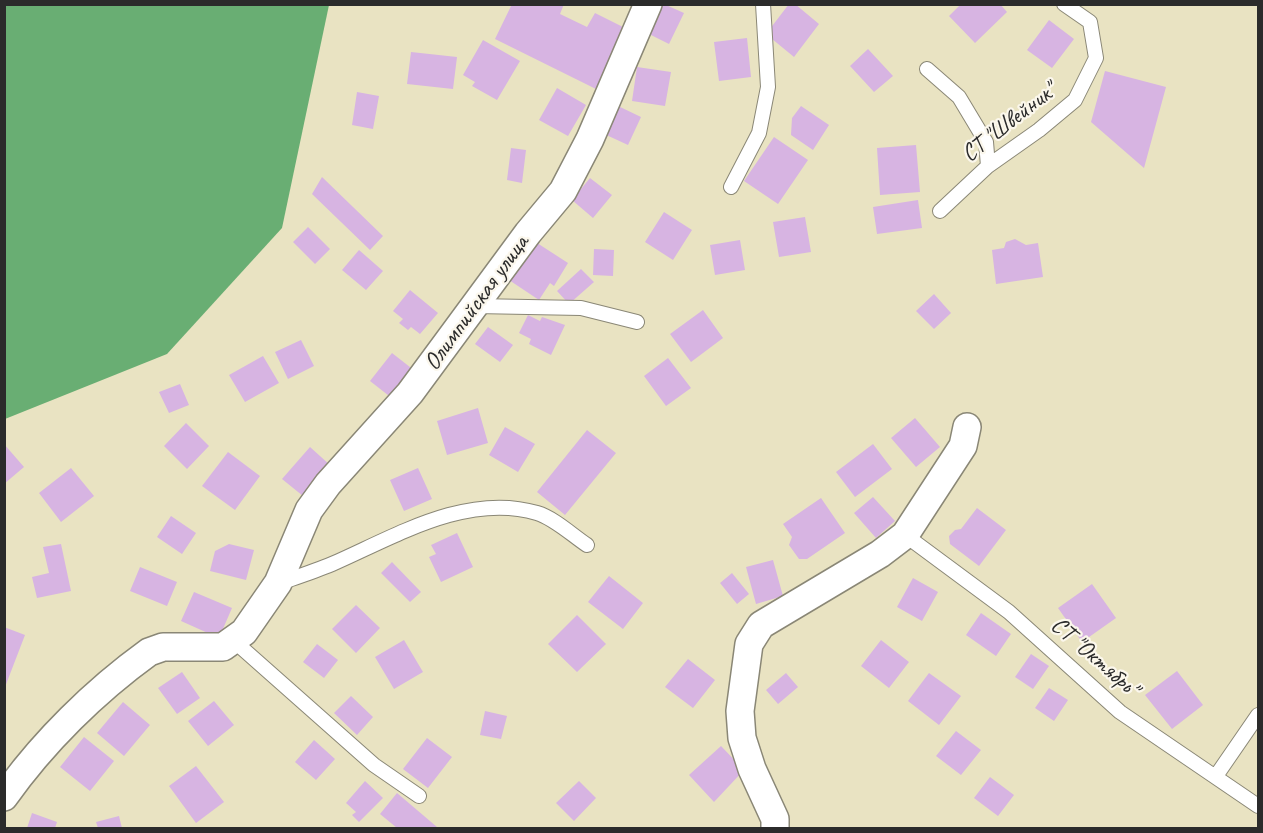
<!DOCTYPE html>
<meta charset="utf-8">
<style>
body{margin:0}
#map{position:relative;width:1263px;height:833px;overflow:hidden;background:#e9e3c2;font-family:Caveat,sans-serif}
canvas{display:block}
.frame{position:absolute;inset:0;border:6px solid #2b2b2b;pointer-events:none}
</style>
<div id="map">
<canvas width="1263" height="833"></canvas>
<div class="frame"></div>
</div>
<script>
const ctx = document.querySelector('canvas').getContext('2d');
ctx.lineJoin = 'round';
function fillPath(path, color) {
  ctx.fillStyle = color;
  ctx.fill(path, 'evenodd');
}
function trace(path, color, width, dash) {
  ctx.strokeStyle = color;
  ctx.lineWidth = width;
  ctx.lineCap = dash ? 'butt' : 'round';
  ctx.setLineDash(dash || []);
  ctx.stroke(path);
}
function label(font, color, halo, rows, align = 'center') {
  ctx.font = font + ' Caveat,sans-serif';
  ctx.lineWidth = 4.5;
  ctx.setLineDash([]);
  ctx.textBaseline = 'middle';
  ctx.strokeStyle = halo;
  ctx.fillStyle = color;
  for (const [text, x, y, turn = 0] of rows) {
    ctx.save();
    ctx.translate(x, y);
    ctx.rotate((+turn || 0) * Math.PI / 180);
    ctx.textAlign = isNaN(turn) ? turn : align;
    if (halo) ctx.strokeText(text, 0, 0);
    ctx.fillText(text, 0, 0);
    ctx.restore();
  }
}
const forest = new Path2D(`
 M5 4 329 5 282 228 167 354 5 419Z`);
const building = new Path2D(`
 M512 4H564L560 14 587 27 595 13 625 28 600 91 495 39Z
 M789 4H795L819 24 794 57 766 34Z
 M961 4H1000L1007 12 975 43 949 16Z
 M656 5H666L684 13 669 44 643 31Z
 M1049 20 1074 39 1052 68 1027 50Z
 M747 38 751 77 719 81 714 42Z
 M483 40 520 61 497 100 472 86 475 82 463 75Z
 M868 49 893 76 874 92 850 66Z
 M411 52 457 57 453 89 407 84Z
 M637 67 671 72 665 106 632 101Z
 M1105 71 1166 87 1144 168 1091 122Z
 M557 88 586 105 568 136 539 120Z
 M357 92 379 96 373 129 352 125Z
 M616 105 641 117 628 145 602 133Z
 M801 106 829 125 813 150 791 135 792 118Z
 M774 137 808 160 778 204 744 181Z
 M916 145 920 192 880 195 877 148Z
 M511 148 526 150 522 183 507 180Z
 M322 177 383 236 370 250 312 194Z
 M590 178 612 195 593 218 572 200Z
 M918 200 922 228 877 234 873 207Z
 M664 212 692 230 673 260 645 242Z
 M805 217 811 252 779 257 773 222Z
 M308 227 330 249 315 264 293 242Z
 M1015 239 1026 245 1038 243 1043 277 996 284 992 250 1004 248 1006 242Z
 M740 240 745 270 715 275 710 245Z
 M534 241 568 263 554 286 550 283 539 300 509 280Z
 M594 249 614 250 613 276 593 275Z
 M359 250 383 271 366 290 342 270Z
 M581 269 594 282 569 304 557 291Z
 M410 290 438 313 420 334 411 327 408 330 399 323 403 319 393 311Z
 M934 294 951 313 934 329 916 311Z
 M703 310 723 338 691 362 670 334Z
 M528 315 540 321 542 317 565 325 551 355 529 344 531 339 519 333Z
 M488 327 513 345 500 362 475 344Z
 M301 340 314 366 288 379 275 352Z
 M392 353 415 371 393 399 370 381Z
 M263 356 279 383 245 402 229 375Z
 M668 358 691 388 666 406 644 376Z
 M180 384 189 405 169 413 159 392Z
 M478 408 488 443 447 455 437 421Z
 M915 418 940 447 916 467 891 438Z
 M186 423 209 446 187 469 164 446Z
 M505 427 535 444 518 472 489 455Z
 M587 430 616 453 565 515 537 492Z
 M4 444 24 467 4 484Z
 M873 444 892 469 855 497 836 472Z
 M310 447 330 465 303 496 282 479Z
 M228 452 260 476 235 510 202 486Z
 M71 468 94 496 61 522 39 493Z
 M418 468 432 499 404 511 390 480Z
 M873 497 895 521 876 538 854 513Z
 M821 498 845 533 807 559H799L789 545 792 537 783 524Z
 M977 508 1006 530 979 566 950 544 949 536 955 530 961 529Z
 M171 516 196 533 182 554 157 537Z
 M457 533 473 567 441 582 429 557 436 554 431 545Z
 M61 544 71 591 37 598 32 577 49 573 43 547Z
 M229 544 254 550 246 580 210 571 215 551Z
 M773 560 783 596 756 604 746 567Z
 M392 562 421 592 410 602 381 573Z
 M140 567 177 582 167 606 130 591Z
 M732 573 749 594 737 604 720 583Z
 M609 576 643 603 623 629 588 602Z
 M913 578 938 592 922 621 897 607Z
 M1092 584 1116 618 1082 642 1058 608Z
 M194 592 232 608 219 638 181 621Z
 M356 605 380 628 356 653 332 629Z
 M981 613 1011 634 996 656 966 635Z
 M577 615 606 644 577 672 548 644Z
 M4 627 25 635 5 687H4Z
 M404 640 423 672 394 689 375 657Z
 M881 640 909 662 889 688 861 666Z
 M317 644 338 660 324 678 303 662Z
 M1031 654 1049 666 1033 689 1015 677Z
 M688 659 715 680 693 708 665 687Z
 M1177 671 1203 705 1172 729 1145 695Z
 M182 672 200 698 177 714 158 688Z
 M786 673 798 687 778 704 766 690Z
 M929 673 961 696 939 725 908 701Z
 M1049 688 1068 700 1054 721 1035 708Z
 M351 696 373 717 357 735 334 713Z
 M214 701 234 725 208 746 188 721Z
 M123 702 150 725 124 756 97 733Z
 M485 711 507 716 501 739 480 735Z
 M956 731 981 750 961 775 936 756Z
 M84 737 114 761 90 791 60 767Z
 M427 738 452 757 428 788 403 769Z
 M314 740 335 759 316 780 295 762Z
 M721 746 744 770 714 802 689 775Z
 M196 766 224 802 196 823 169 786Z
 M990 777 1014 795 998 816 974 798Z
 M365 781 383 798 359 822 352 815 356 812 346 803Z
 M579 781 596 798 574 821 556 803Z
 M397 793 437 827 435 828H397L380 814Z
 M32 813 57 822 55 828H27Z
 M119 816 122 828H98L96 822Z`);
const lane = new Path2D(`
 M927 69 959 97 986 142 988 166
 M731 187 759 133 768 87 763 4
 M940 211 988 166 1039 130 1075 100 1096 58 1090 22 1064 4
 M475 306 581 308 637 322
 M905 535 1009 612 1120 712 1258 806
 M280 583C297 577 315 571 332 564 394 537 467 492 537 513 554 518 572 535 587 545
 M234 641 374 765 419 796
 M1216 776 1258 715`);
const street = new Path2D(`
 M4 797C43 742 95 691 149 652L163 647H223L244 632 278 583 309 510 328 484 410 393 528 233 563 191 590 139 648 4
 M775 828V819L752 769 742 738 740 711 749 644 761 625 880 554 905 535 963 446 967 427`);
const streetNames = [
 ["СТ \"Швейник\"",1009,123,-38],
 ["Олимпийская улица",477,303,-54],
 ["СТ \"Октябрь\"",1094,657,41]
];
fillPath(forest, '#69ae73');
fillPath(building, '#d7b4e2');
trace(lane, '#8a8776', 16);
trace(street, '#8a8776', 30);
trace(lane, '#fff', 14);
trace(street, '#fff', 27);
label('24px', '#2b2b2b', '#fbf7ec', streetNames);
</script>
